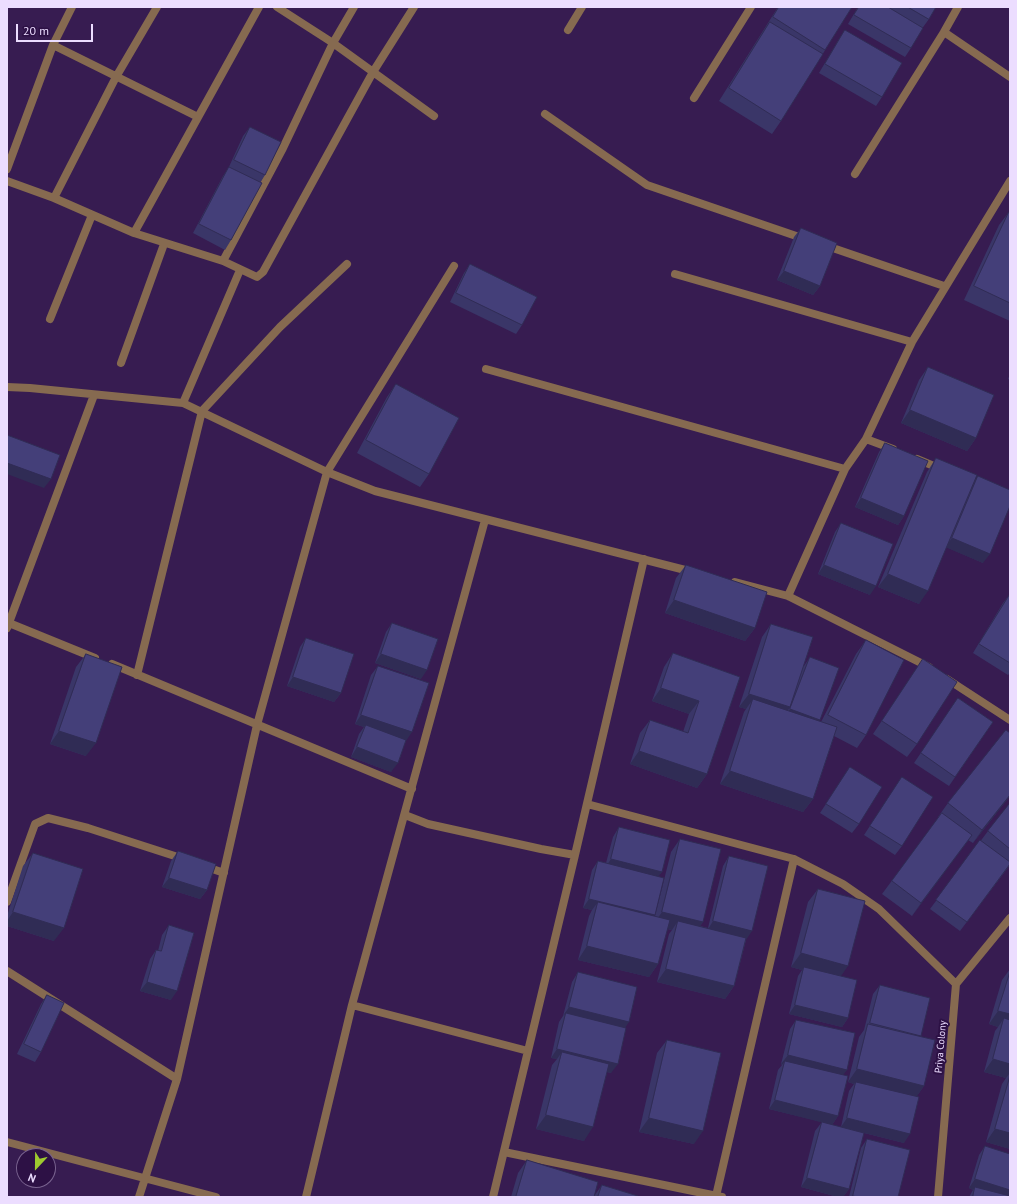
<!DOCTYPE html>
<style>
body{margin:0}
#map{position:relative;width:1017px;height:1204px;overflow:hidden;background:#371c51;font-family:"PT Sans",sans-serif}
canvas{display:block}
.frame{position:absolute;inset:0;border:8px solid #ecddff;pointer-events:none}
.north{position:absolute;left:16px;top:1148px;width:40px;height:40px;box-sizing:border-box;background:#2d1145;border:1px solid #79638f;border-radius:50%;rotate:202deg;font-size:11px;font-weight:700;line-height:16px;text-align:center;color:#ecddff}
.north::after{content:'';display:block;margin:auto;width:14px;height:18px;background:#9eca2f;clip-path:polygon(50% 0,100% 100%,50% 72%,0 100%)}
.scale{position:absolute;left:16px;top:24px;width:77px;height:18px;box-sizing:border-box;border:2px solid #ecddff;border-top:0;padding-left:5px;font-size:12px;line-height:14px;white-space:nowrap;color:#ecddff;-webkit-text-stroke:3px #2d1145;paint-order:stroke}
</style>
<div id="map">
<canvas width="1017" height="1204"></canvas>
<div class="frame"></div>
<div class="north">N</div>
<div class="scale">20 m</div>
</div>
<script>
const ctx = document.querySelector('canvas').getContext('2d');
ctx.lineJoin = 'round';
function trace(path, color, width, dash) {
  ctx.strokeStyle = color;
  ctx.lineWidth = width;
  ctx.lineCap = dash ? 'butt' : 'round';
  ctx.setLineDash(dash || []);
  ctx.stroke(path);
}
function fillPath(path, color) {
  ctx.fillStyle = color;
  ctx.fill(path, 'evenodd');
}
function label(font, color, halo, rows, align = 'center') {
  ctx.font = font + ' "PT Sans",sans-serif';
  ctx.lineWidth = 4;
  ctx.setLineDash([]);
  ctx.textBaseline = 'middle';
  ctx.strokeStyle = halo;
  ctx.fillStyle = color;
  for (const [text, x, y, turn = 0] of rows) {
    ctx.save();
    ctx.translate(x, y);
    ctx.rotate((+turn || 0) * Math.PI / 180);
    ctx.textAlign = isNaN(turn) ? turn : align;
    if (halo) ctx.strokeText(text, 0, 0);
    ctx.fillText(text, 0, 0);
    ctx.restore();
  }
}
const street = new Path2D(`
 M277 7 333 43 434 116
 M958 7 944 32 1010 77
 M568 30 582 7
 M53 45 198 117
 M694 98 751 7
 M545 114 647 185 805 239
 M7 169 53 45 72 7
 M855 174 944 32
 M7 181 54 198 134 233 223 261 257 277 263 272 373 72 414 7
 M54 198 116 77 157 7
 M134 233 259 7
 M824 245 944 286
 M223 261 283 148 333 43 354 7
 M675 274 912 342
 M50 319 92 215
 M121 363 164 244
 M486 369 845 469
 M7 387 30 388 183 403 327 472 375 491 693 572
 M183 403 240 270
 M866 439 893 449
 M917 459 941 469
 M735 582 788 596 929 667
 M788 596 845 469 866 439 912 342 1010 181
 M9 623 95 658
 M7 628 94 395
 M112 664 412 789
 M137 675 202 411 280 327 347 264
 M947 679 1010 720
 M587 804 794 859 843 884 879 909 956 984
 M405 815 428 824 541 849 575 855
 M204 866 224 873
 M7 902 35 824 48 818 88 828 184 859
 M7 971 177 1079
 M352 1005 528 1051
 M7 1142 216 1197
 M504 1152 722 1197
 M716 1196 794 859
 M139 1197 177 1079 257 725 327 472 454 266
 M306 1197 352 1005 485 520
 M493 1197 575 855 644 559
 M938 1197 956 984 1010 918`);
const wall = new Path2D(`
 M778 7H852L781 121 772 134 719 101Z
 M858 7H936L929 19 921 30 911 48 905 57 848 24Z
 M845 30 882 97 876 106 819 73 839 39Z
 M250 127 265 175 260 183 231 240 225 250 193 233 223 176 228 169 243 136Z
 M1009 212H1010V321L964 300 999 225Z
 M801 228 820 286 813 295 777 280 794 237Z
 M470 264 522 325 516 334 450 302 464 273Z
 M928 367 976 438 967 451 901 423 919 380Z
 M1010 374V380L1008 379Z
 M396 384 429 474 420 487 357 453 387 397Z
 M885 443 904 516 898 525 855 507 879 452Z
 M936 458 974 481 978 476 983 563 946 547 919 604 878 587 927 472Z
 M841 523 870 595 818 574 835 532Z
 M686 565 755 628 745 641 665 613 676 578Z
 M1010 594V673L1008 675 973 653 1003 603Z
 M392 623 421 679 375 663 386 632Z
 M771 624 804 666 810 657 820 720 819 721 821 722 856 654 866 640V735L857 748 834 736 813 799 803 812 720 784 744 712 746 709 739 707 762 637Z
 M306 638 341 693 334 702 287 686 300 647Z
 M673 653 740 677 707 774 697 788 630 764 640 733 650 720 683 732 689 714 652 701 664 667Z
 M86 654V756L50 744 76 667Z
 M923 659 917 744 907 757 873 734Z
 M378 666 406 741 391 772 351 757 359 734 364 727 355 724 371 675Z
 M958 698 993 722 949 786 914 763Z
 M850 767 859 824 852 833 820 813Z
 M902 777V846L895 855 864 835Z
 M1010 796 973 843 968 840 912 916 882 894 939 817H938L948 803Z
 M1010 803V865L960 931 930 909 988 831Z
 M619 827 662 872 658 876 655 915 654 916H655L671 852 680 839 703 922 700 926 708 928 723 866 729 856 746 940 734 986 725 999 657 982 669 934 672 930 667 929 658 964 649 977 578 960 589 916 592 910 583 908 592 870 598 861 606 863 613 837Z
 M178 851 207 890 200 899 162 887 171 861Z
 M33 853 54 941 7 926V916L23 866Z
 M818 889 841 976 848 1018 842 1027 789 1014 798 976 802 970 791 967 808 902Z
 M169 925 171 1000 140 991 150 959 156 950 158 951 162 935Z
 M1010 969V1149L986 1142 1002 1084 1006 1078 984 1072 995 1031 998 1027 989 1024 1002 980Z
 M578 972 625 1028 611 1073 607 1072 584 1141 536 1129 552 1065 557 1059 551 1058 559 1022 563 1016 572 982Z
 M880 985 920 1037 924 1086 916 1097 904 1143 864 1133 849 1189 843 1197H838L801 1187 815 1131 822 1122 769 1109 778 1070 782 1065 781 1064 790 1029 796 1020 843 1074 838 1116 832 1125 841 1127 849 1091 854 1084 848 1082 859 1037 864 1030 873 994Z
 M47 995 41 1052 35 1062 17 1054 41 1004Z
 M667 1040 694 1144 639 1132 657 1053Z
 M867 1139 898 1197H849L861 1148Z
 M985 1146 1010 1197H969L973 1190 969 1188 979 1155Z
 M527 1160 594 1196 602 1185 638 1197H511L518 1173Z`);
const shadedWall = new Path2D(`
 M784 271 820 286 813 295 777 280Z
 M910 410 976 438 967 451 901 423Z
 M7 463 51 479 44 488 7 474Z
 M861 498 904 516 898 525 855 507Z
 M952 538 990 554 983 563 945 547Z
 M824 565 876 586 870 595 818 574Z
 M888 574 928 591 919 604 878 587Z
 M674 600 755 628 745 641 665 613Z
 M381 654 427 670 421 679 375 663Z
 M293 677 341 693 334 702 287 686Z
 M661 688 699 701 689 714 652 701Z
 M749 694 790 707 781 721 753 699 746 709 739 707Z
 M790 709 820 720 813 729 784 718Z
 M361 715 412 732 406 741 366 725 364 727 355 724Z
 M59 731 96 743 86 756 50 744Z
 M357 747 398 763 391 772 351 757Z
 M639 751 707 774 697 788 630 764Z
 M730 771 813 799 803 812 720 784Z
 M1010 795V796L973 843 982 830Z
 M972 835 963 848 912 916 921 903Z
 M611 859 662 872 655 881 605 868Z
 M169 878 207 890 200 899 162 887Z
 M589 899 655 915 649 924 598 902 592 910 583 908Z
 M13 912 64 928 54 941 7 926V921Z
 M662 912 703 922 694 935 678 921 672 930 653 925Z
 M713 921 752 931 746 940 707 931Z
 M587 946 658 964 649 977 578 960Z
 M801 953 848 966 839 979 804 967 802 970 791 967Z
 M666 969 734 986 725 999 657 982Z
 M147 982 177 991 171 1000 140 991Z
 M795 1005 848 1018 842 1027 789 1014Z
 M569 1007 629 1022 623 1031 566 1013 563 1016Z
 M998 1011 1010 1014V1030L1004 1018 998 1027 989 1024Z
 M557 1049 618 1064 611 1073 560 1060 562 1052 557 1059 551 1058Z
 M788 1055 847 1070 840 1079 785 1061 782 1065 781 1064Z
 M993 1059 1010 1064V1073L1006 1078 984 1072Z
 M857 1069 924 1086 915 1099 856 1082 854 1084 848 1082Z
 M775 1100 838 1116 832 1125 769 1109Z
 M546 1115 593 1127 584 1141 536 1129Z
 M649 1118 703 1131 694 1144 639 1132Z
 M847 1118 910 1134 904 1143 841 1127Z
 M995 1129 1010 1133V1149L986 1142Z
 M807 1178 849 1189 843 1197H838L801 1187Z
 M975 1179 1010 1190V1197L975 1187 973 1190 969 1188Z`);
const building = new Path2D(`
 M779 7H852L825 50 773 17Z
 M859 7H888L923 28 911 48 854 15Z
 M908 7H936L929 19Z
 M770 22 823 54 781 121 729 88Z
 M845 30 902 63 882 97 825 64Z
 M250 127 281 142 265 175 234 160Z
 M229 167 262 183 231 240 199 224Z
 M1009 212H1010V303L974 286Z
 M801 228 837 243 820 286 784 271Z
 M470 264 537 297 522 325 456 293Z
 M928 367 994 395 976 438 910 410Z
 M396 384 459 418 429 474 366 440Z
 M7 435 60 455 51 479 7 463Z
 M885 443 928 461 904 516 861 498Z
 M936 458 977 475 928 591 888 574Z
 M978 476 1010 490V506L990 554 952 538Z
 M841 523 893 544 876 586 824 565Z
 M686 565 767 592 755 628 674 600Z
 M1010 594V663L979 644Z
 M392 623 438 639 427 670 381 654Z
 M771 624 813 637 790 707 749 694Z
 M306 638 354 654 341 693 293 677Z
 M866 640 904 660 866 735 828 715Z
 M673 653 740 677 707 774 639 751 650 720 688 733 699 701 661 688Z
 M86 654 122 667 96 743 59 731Z
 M810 657 839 668 820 720 790 709Z
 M923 659 957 682 917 744 882 721Z
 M378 666 429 683 412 732 361 715Z
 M958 698 993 722 955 777 921 753Z
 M753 699 837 727 813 799 730 771Z
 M366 725 406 740 398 763 357 747Z
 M1006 730 1010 733V795L982 830 948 803Z
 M850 767 882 787 859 824 826 804Z
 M902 777 933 797 902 846 870 826Z
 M1010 803V849L988 831Z
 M942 813 972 835 921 903 892 881Z
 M619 827 670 840 662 872 611 859Z
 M680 839 721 849 703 922 662 912Z
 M980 840 1010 862V864L967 922 936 900Z
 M178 851 216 864 207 890 169 878Z
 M33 853 83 869 64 928 13 912Z
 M729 856 768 866 752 931 713 921Z
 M598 861 664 878 655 915 589 899Z
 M818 889 865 901 848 966 801 953Z
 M598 902 670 920 658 964 587 946Z
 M678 921 746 938 734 986 666 969Z
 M169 925 194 933 177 991 147 982 156 950 161 951Z
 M804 967 857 980 848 1018 795 1005Z
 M578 972 637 987 629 1022 569 1007Z
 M1010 972V1014L998 1011Z
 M880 985 930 998 921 1036 870 1023Z
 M47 995 64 1003 41 1052 24 1044Z
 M566 1013 626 1028 618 1064 557 1049Z
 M1004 1018 1010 1020V1064L993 1059Z
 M796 1020 855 1033 847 1070 788 1055Z
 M868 1024 935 1040 924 1086 857 1069Z
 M667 1040 721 1053 703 1131 649 1118Z
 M562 1052 609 1064 593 1127 546 1115Z
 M785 1061 848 1076 838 1116 775 1100Z
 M1010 1076V1133L995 1129Z
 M856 1082 919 1097 910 1134 847 1118Z
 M822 1122 864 1133 849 1189 807 1178Z
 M867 1139 910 1150 898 1197H857L853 1196Z
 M985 1146 1010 1154V1190L975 1179Z
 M527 1160 598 1182 594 1197H516Z
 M602 1185 638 1196V1197H598Z
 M975 1187 1010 1196V1197H973Z`);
const streetNames = [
 ["Priya Colony",941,1047,-85]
];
trace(street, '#866a50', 8);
fillPath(wall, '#3a3668');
fillPath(shadedWall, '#302c55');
fillPath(building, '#443f79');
trace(building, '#302c55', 1);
label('10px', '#ecddff', '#2d1145', streetNames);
</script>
